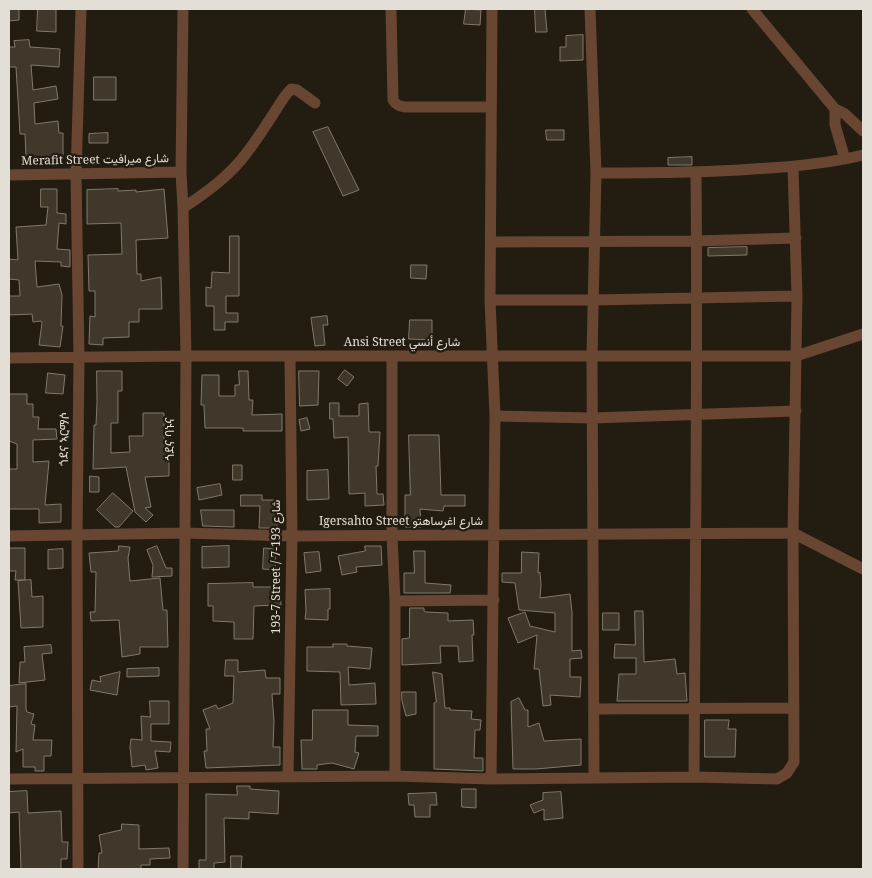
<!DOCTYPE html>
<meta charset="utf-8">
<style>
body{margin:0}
#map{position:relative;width:872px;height:878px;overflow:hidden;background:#231c10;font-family:"Noto Serif",serif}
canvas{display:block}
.frame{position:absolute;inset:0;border:10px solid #e3ded6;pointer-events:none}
</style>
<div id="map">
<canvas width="872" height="878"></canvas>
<div class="frame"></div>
</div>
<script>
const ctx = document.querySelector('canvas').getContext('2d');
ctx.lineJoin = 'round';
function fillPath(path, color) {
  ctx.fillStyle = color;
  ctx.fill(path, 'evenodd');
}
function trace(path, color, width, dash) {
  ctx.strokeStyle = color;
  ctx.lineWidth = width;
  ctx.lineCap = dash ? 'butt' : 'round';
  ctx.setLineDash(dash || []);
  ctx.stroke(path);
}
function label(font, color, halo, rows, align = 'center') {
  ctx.font = font + ' "Noto Serif",Vazirmatn,"Noto Sans Ethiopic",serif';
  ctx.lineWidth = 4.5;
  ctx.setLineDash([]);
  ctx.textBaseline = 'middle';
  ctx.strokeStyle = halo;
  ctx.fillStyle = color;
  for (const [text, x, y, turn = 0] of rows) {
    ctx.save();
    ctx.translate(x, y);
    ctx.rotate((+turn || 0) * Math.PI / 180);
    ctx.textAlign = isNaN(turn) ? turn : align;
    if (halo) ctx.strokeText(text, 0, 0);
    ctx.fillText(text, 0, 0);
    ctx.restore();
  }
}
const building = new Path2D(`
 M9 9H19V20L9 21Z
 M38 9H56V32L37 31Z
 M466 9 481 10 480 25 464 24Z
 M535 9H545L547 32H536Z
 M583 35V60L560 61V47H566V36Z
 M29 40 30 47 60 49 59 67 31 65 33 90 56 86 58 99 34 103 35 124 58 121 59 133H63V157L26 158 25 134H20L16 67H9V47H15L14 41Z
 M94 77H116V100H94Z
 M328 127 359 190 343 196 313 132Z
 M546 130H564V140H547Z
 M108 133V143H89V134Z
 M692 157V165H668V158Z
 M41 189H57V213L66 214V224L59 223 57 249 70 250V267L61 266V262L35 261 37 287 59 284 62 295 61 326H63L60 347 39 345 42 323 41 321 33 322 32 314 9 315V296H20L19 280 9 279V259L18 260 16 227 46 225 48 207H41Z
 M118 189V191L136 190V192L164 189 168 238 136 240 137 274H141V281L161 277 162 309H139V322H129V337L103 338V345L89 344 90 316 95 317V291H89L88 255 122 254 121 223 87 224V190Z
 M230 236H239V296H226V313H238V322H225V330H214V306H206V287L211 288 212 272 229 273Z
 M747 247V255L708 256V248Z
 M411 265H427L426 279 411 278Z
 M327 316 328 325H323L325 345 315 346 311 318Z
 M410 320H432V340L409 339Z
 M345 370 354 377 347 386 338 379Z
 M97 371H122V391H118V423H111V453L130 452 129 436H143V413H164V447H172V455H169V476L145 477 151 507 145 508 153 515 146 522 135 512 126 467 93 469 94 425H96L97 402Z
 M239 371H248L249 400H253L252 415 282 414V431H243V428H205L204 405H201L202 375H219V396H235V385H239Z
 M299 371H319L318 405 300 406Z
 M48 373 65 375 63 394 46 393Z
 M9 394H27V404H33V417H39L38 429H56L57 439 33 440V462L49 461 45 505 61 504V522L39 523V509H9V469H17V444L9 441Z
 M330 403H339V416H359V404L368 403 369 432H380L378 466H376L377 494H383L384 505 365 506V493L349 494 348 437 334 438 333 419H330Z
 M307 418 310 429 301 431 299 420Z
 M409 435H439L441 495H465V506H444L443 511 420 509 421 527H405V495H410Z
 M233 465H242V480H233Z
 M328 470 329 499 307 500V471Z
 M90 476 99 477V492H90Z
 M220 484 222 495 199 500 197 488Z
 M113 493 133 511 119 527H115L97 510Z
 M241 495H262V500H277V528H259L260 506H241Z
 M201 510H234V527L203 526Z
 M119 546 130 547 128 558 130 581 160 578 163 610H167L168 647H140V654L122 657 119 620 91 621 90 612H95L96 572H91L89 553 118 551Z
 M157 546 166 568H172V576L152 577 153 565 147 550Z
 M229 546V567L202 568V547Z
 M365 546H381L382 565 356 567 357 572 342 575 338 556 365 551Z
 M9 548H25V580H15L16 571H9Z
 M264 548 276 549 275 570 263 569Z
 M63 549V568L48 569V550Z
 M414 551H425V583L451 585 450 593H404V573H414Z
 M319 552 321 571 306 573 304 553Z
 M522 552 539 553 538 573 540 572 541 585 540 598 570 594 572 612V651L581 650 582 658 570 659V677H581L580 697 550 695 551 705 543 706 539 669H534L537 635 518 643 508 618 525 612 530 626 555 632V613L519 610 515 583 502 582V573H521Z
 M31 580 32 597 43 596V627L21 628 18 581Z
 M253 583V587H280L281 605 254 606 253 639H234V622L213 621V606H208V584Z
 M330 589V609H328V620L305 619 306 611 305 590Z
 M410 608H424V611L426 612 448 613V621L473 620 474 635H472L473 661 459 662 458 646H440L441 663 402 665V639L409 638Z
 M635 611H643L644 662 675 659 677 674 685 673 687 701H617L619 674H636V658H614L615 644 635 645Z
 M603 613H619V630H603Z
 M333 644H347V646L372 648 370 669 348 667 349 685 375 683 376 704 341 705 340 672 307 671V647H333Z
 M51 645 52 653 42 654 45 680 19 683 20 662H25L24 647Z
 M226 660H238V672L265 670 266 678H280V694H272L274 721 273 747H280V765L206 768 204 751H207L206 729H210L203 710 216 705 218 709 233 703 234 676H225Z
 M159 668V676L127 677V669Z
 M120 672 117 695 90 690 92 680 101 682 100 677Z
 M433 672 442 674 445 708H450V710L472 711 471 719 481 720 480 730H475L474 758H483V771L434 769V703L436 702Z
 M26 684V709L27 712 34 714 31 724 35 725 33 740H52L51 756H44V771H35V767H23V749L16 752 17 706 9 707V686Z
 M402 692H416V714L406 716 402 701Z
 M519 698 525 710H528V727L539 723 544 741 581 739V765L536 769H513L511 702Z
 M150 701H169V724H151V741L171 742 170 752 155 751 158 768 146 770 145 765 132 767 130 747 131 739 142 740 141 716 150 717Z
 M313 710H348V725L378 726V736H356L355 752 359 753 354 769 332 763 317 765V769H302L301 740H312Z
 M705 720H729L728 729H736L735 757H705Z
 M237 786H250V789L279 791 278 814 249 812V819L224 818 225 862 214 863V869H199V860H206V794L237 795Z
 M462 789H476V808L462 807Z
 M27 791 28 813 61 811 62 842H68L67 859H61V869H21L19 812 9 813V792Z
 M561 792 563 818 544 820V809L534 813 530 805 543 800V793Z
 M436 793 437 805H430V817H415L414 805H409L408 794Z
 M122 824 139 825V849L169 848 170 858 150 859V865H141V869H98L99 853H102L99 835 121 830Z
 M231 856H242L241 869H231Z`);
const minor = new Path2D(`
 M391 9 393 100C396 105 399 106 405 107H491
 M590 9 596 173 592 356 594 778
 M752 9 835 109 845 114 863 131
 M835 109V125L845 159
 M596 173C649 173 701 173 753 169 791 167 827 164 863 155
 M9 175 181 172
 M183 208C207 192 231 175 248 151 261 134 273 114 285 96L291 89 297 90 315 103
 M491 242 696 241 796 238
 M490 300H593L797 296
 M392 356V536L395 601V776
 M9 358 186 356H796L863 334
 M495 416 593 418 796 411
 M9 536 184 533 292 536 793 533 863 569
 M395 601 494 600
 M595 709 793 708
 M288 777 292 536 290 356
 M694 777C695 576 698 374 696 173
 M9 779 395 776 491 779 694 777 777 779 787 773 794 762 793 533 797 296 793 167
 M491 779 495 416 490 300 492 9
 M78 869 77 536 79 358 76 175 81 9
 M183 869 186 356 183 208 181 172 183 9`);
const streetNames = [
 ["Merafit Street شارع ميرافيت",95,160,-1],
 ["Ansi Street شارع أنسي",402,343],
 ["ጎደና ኣርማሶ",65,439,-89],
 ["ጎደና ባኑና",171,439,-90],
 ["Igersahto Street شارع اغرساهتو",401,522],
 ["193-7 Street / شارع 193-7",277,567,-90]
];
fillPath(building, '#3f382b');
trace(building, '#82796a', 1);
trace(minor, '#684632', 11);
label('12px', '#e3ded6', '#231c10', streetNames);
</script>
